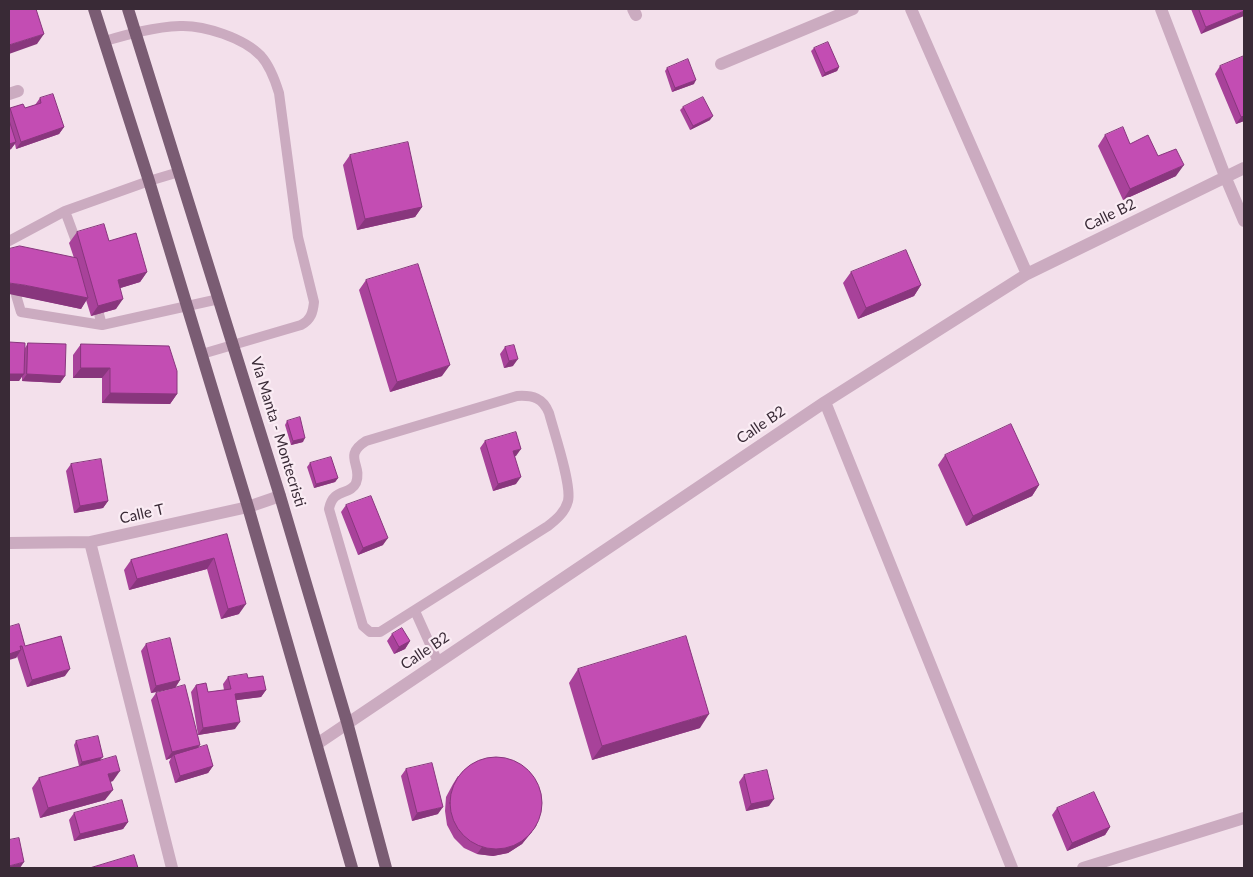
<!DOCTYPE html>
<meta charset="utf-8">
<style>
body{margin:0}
#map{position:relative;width:1253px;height:877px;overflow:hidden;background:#f3e0eb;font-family:Lato,sans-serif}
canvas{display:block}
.frame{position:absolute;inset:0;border:10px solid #392a36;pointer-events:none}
</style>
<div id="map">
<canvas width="1253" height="877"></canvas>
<div class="frame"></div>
</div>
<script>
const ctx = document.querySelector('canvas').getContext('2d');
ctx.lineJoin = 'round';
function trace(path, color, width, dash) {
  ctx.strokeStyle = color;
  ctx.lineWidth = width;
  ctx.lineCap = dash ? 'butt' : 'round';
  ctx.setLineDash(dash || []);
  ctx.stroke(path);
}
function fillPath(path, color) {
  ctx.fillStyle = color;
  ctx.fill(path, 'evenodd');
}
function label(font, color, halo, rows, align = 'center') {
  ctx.font = font + ' Lato,sans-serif';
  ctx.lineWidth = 4.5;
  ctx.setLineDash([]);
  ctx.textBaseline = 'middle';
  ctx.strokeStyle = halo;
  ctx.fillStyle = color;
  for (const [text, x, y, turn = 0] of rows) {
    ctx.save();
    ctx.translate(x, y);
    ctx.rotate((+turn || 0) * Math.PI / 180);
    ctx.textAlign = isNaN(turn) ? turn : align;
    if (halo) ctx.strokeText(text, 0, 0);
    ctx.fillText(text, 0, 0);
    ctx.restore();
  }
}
const lane = new Path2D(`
 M105 41C129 34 154 27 180 26 204 25 244 38 261 56 270 66 275 80 279 93L298 237 314 302C313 312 311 320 301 325L202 354
 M9 241 65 211
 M76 241 65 211 149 181 179 172
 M16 295 21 312 102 325
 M99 314 102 325 219 299
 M517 396C533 395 543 398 549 413 554 432 572 485 568 501 565 512 557 519 548 526L380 632H370L363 626 329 509C333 487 350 496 356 483 363 465 342 456 366 441Z
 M415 611 438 662`);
const street = new Path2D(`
 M633 9 636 15
 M911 9 1027 274
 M1161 9 1225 176 1244 221
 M721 64 853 9
 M9 94 18 91
 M825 402 1012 868
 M90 542 172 868
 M9 543 90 542 248 507 280 496
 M317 744 825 402 1027 274 1244 168
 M1083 868 1244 818`);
const primary = new Path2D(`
 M94 9 149 181 248 507 352 868
 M128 9 280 496 347 722 386 868`);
const wall = new Path2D(`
 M1191 9H1244L1201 34Z
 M814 48 839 67 837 71 822 77 811 51Z
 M1220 66 1244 121 1236 124 1215 74Z
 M667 68 694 84 672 92 665 71Z
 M40 98 64 127 59 134 16 149 15 144 11 149 9 150V110L10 108H25L35 105Z
 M683 107 710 120 690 130 680 110Z
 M1105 135 1130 144 1158 156 1176 176 1123 200 1098 146Z
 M350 155 422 207 415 217 357 230 343 165Z
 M77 232 109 241 147 272 140 282 120 288 116 309 91 316 86 300 81 309 16 295 74 258 69 243Z
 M851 272 921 285 914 296 858 319 843 283Z
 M366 280 442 376 390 392 359 290Z
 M28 343 65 376 60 383 22 381V376L19 381 25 348Z
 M81 344 177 394 170 404 102 403V378H73V355Z
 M505 347 513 366 504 368 500 354Z
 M287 421 303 442 291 445 285 425Z
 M485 441 516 456H515L516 484 493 491 480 448Z
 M945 455 1039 485 1032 496 966 526 938 465Z
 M310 463 338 478 335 482 314 488 307 467Z
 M71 464 108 501 103 508 74 513 66 471Z
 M346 505 383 545 358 555 341 512Z
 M227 534 239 614 221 619 207 569 129 590 124 570 131 560Z
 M9 627 25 646 65 676 27 687 17 656 16 658Z
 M392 634 410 641 405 649 394 654 387 641Z
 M146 644 180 680 175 688 151 693 141 651Z
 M578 669 700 728 592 760 569 683Z
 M228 677 248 678 266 690 261 697 236 700 235 729 198 735 191 692 196 685 208 692 224 690 223 684Z
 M156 693 213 766 208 773 175 783 169 762 171 758 166 760 151 700Z
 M76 741 101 760 113 781 110 782 105 800 40 818 32 788 39 778 98 761 79 766 74 745Z
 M406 769 438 814 412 821 401 776Z
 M744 775 769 806 746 811 739 782Z
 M458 776 532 832 522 844 508 853 493 856 477 854 464 848 454 838 447 825 445 811 446 797 453 784Z
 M1057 808 1110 827 1105 835 1067 851 1052 815Z
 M74 813 128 822 123 829 74 841 69 820Z`);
const shadedWall = new Path2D(`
 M1244 11V16L1201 34 1206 27Z
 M44 34 37 44 9 54V45Z
 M839 67 837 71 822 77 825 73Z
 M696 80 694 84 672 92 675 88Z
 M713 116 710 120 690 130 693 126Z
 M1244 116V121L1236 124 1241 117Z
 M64 127 59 134 16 149 21 142Z
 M16 142 11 149 9 150V144Z
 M1184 165 1176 176 1123 200 1130 189Z
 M422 207 415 217 357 230 365 219Z
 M147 272 140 282 111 291 118 280Z
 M9 283 24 285 88 298 81 309 9 294Z
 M921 285 914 296 858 319 866 308Z
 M123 299 116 309 91 316 98 306Z
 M518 359 513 366 504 368 509 361Z
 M450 365 442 376 390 392 397 382Z
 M81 368H110L102 378H73Z
 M9 374H24L19 381H9Z
 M27 374 65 376 60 383 22 381Z
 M110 393 177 394 170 404 102 403Z
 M305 438 303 442 291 445 293 441Z
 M521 449 516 456 508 458 513 451Z
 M521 477 516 484 493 491 498 484Z
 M338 478 335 482 314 488 316 484Z
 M1039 485 1032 496 966 526 973 516Z
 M108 501 103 508 74 513 80 506Z
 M388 538 383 545 358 555 363 548Z
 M214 558 207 569 129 590 137 579Z
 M246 604 239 614 221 619 228 609Z
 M410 641 405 649 394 654 399 647Z
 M20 646H22L18 652 21 650 16 658 9 660V654Z
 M70 669 65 676 27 687 32 680Z
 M180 680 175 688 151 693 156 686Z
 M266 690 261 697 230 701 235 694Z
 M709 714 700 728 592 760 602 746Z
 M240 722 235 729 198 735 203 728Z
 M200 745 195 752 174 755 171 758 166 760 172 752Z
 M103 757 100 760 79 766 82 762Z
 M213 766 208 773 175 783 180 776Z
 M120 771 113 781 101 784 108 774Z
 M113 790 105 800 40 818 48 808Z
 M774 799 769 806 746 811 751 804Z
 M443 807 438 814 412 821 417 813Z
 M128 822 123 829 74 841 80 834Z
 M537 825 522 844 508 853 493 856 477 854 482 847Z
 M1110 827 1105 835 1067 851 1072 843Z
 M24 862 20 868H9V866Z`);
const building = new Path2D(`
 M9 9H36L44 34 9 45Z
 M1199 9H1244V11L1206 27Z
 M828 42 839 67 825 73 814 48Z
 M1244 56V116L1241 117 1220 66Z
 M688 59 696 80 675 88 667 68Z
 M53 94 64 127 21 142 10 108 23 104 25 108 41 103 40 98Z
 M703 97 713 116 693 126 683 107Z
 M9 120 16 142 9 144Z
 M1123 127 1130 144 1148 135 1158 156 1176 149 1184 165 1130 189 1105 135Z
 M408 142 422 207 365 219 350 155Z
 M104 224 109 241 136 233 147 272 118 280 123 299 98 306 77 232Z
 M20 246 77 258 88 298 24 285 9 283V249Z
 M906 250 921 285 866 308 851 272Z
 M418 264 450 365 397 382 366 280Z
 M9 342 25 343 24 374H9Z
 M28 343 66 344 65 376 27 374Z
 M81 344 169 346 177 371V394L110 393V368H81Z
 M514 345 518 359 509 361 505 347Z
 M300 417 305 438 293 441 287 421Z
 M1011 424 1039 485 973 516 945 455Z
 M516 432 521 449 513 451 521 477 498 484 485 441Z
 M331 457 338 478 316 484 310 463Z
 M101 459 108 501 80 506 71 464Z
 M371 496 388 538 363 548 346 505Z
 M227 534 246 604 228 609 214 558 137 579 131 560Z
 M19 624 25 646 61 636 70 669 32 680 22 646H20L21 650 9 654V627Z
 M402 628 410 641 399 647 392 634Z
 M686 636 709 714 602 746 578 669Z
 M170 638 180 680 156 686 146 644Z
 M247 674 248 678 263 676 266 690 235 694 240 722 203 728 196 685 206 683 208 692 231 689 228 677Z
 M185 685 200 745 172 752 156 693Z
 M98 736 103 757 82 762 76 741Z
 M207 745 213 766 180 776 174 755Z
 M116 756 120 771 108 774 113 790 48 808 39 778Z
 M450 803a46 46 0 1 1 92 0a46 46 0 1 1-92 0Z
 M432 763 443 807 417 813 406 769Z
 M767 770 774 799 751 804 744 775Z
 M1094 792 1110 827 1072 843 1057 808Z
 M122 800 128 822 80 834 74 813Z
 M19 838 24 862 9 866V840Z
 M134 855 138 868H90Z`);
const streetNames = [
 ["Calle B2",1110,215,-26],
 ["Calle B2",761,425,-34],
 ["Vía Manta - Montecristi",278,432,73],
 ["Calle T",142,514,-13],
 ["Calle B2",425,651,-34]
];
trace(lane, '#cbabc0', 10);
trace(street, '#cbabc0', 12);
trace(primary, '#7a5c73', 12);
fillPath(wall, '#a8429a');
fillPath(shadedWall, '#88367d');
fillPath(building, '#c34db3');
trace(building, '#88367d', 1);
label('15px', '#392a36', '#faecf4', streetNames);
</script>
